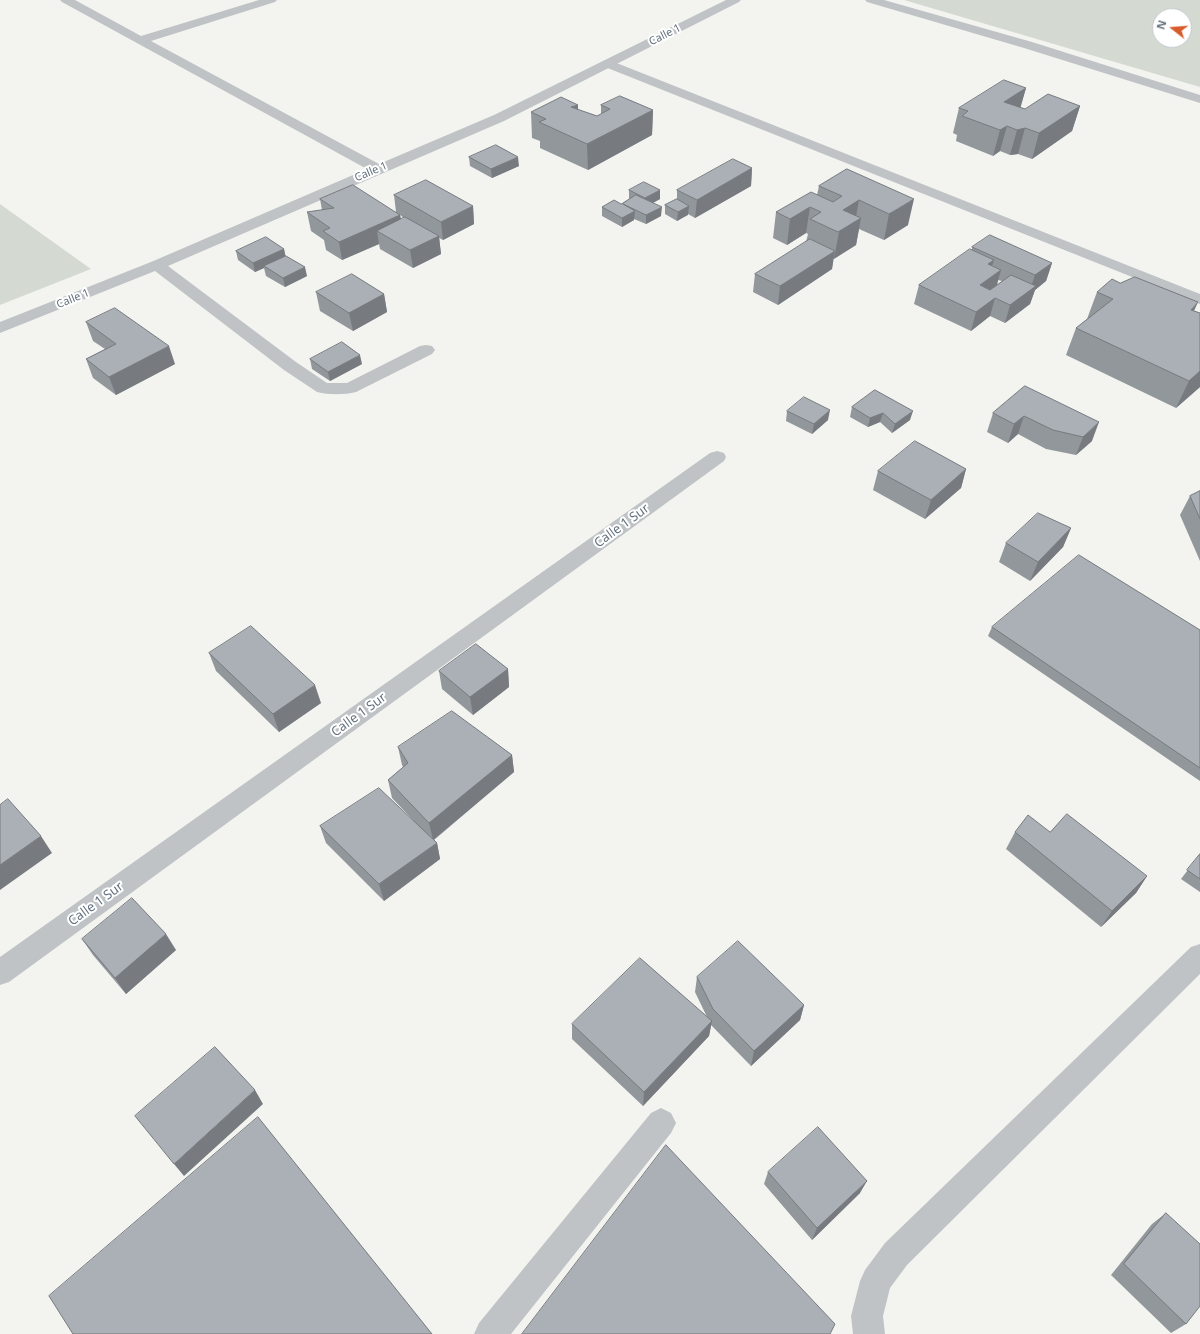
<!DOCTYPE html>
<style>
body{margin:0}
#map{position:relative;width:1200px;height:1334px;overflow:hidden;background:#f3f4f0;font-family:"Noto Sans",sans-serif}
canvas{display:block}
.north{position:absolute;left:1152px;top:8px;width:40px;height:40px;box-sizing:border-box;background:#fff;border:1px solid #c1c7cc;border-radius:50%;rotate:287deg;font-size:11px;font-weight:700;line-height:16px;text-align:center;color:#64727f}
.north::after{content:'';display:block;margin:auto;width:14px;height:18px;background:#d85b2c;clip-path:polygon(50% 0,100% 100%,50% 72%,0 100%)}
</style>
<div id="map">
<canvas width="1200" height="1334"></canvas>
<div class="north">N</div>
</div>
<script>
const ctx = document.querySelector('canvas').getContext('2d');
ctx.lineJoin = 'round';
function fillPath(path, color) {
  ctx.fillStyle = color;
  ctx.fill(path, 'evenodd');
}
function trace(path, color, width, dash) {
  ctx.strokeStyle = color;
  ctx.lineWidth = width;
  ctx.lineCap = dash ? 'butt' : 'round';
  ctx.setLineDash(dash || []);
  ctx.stroke(path);
}
function label(font, color, halo, rows, align = 'center') {
  ctx.font = font + ' "Noto Sans",sans-serif';
  ctx.lineWidth = 4;
  ctx.setLineDash([]);
  ctx.textBaseline = 'middle';
  ctx.strokeStyle = halo;
  ctx.fillStyle = color;
  for (const [text, x, y, turn = 0] of rows) {
    ctx.save();
    ctx.translate(x, y);
    ctx.rotate((+turn || 0) * Math.PI / 180);
    ctx.textAlign = isNaN(turn) ? turn : align;
    if (halo) ctx.strokeText(text, 0, 0);
    ctx.fillText(text, 0, 0);
    ctx.restore();
  }
}
const green = new Path2D(`
 M904 0H1200V87ZM1160 16H1184V40H1160Z
 M0 204 91 269 0 305Z`);
const service = new Path2D(`
 M609 60 1200 294V304L605 67 603 64 605 61Z`);
const minor = new Path2D(`
 M60 0H75L141 36 259 0H277L275 2 151 41 379 164 494 115 726 0H741L739 2 504 121 168 266 296 362 327 383H347L420 346 426 345 432 346 435 350 432 354 356 392C344 395 329 395 317 392L284 370 155 271 0 333V322L151 262 367 169 62 2Z
 M865 0H884L1032 42 1200 95V103L1024 48 867 2Z
 M717 451 724 453 726 457 724 461 9 982 0 985V957L710 453Z
 M1200 944V974L907 1265 890 1288 883 1316 885 1334H853L851 1316 860 1281 865 1270 885 1243 1191 947Z
 M661 1108 671 1113 676 1123 671 1133 511 1334H474L479 1323 651 1113Z`);
const wall = new Path2D(`
 M1026 88 1020 107 1025 109 1080 106 1072 131 1032 159 1018 154 1010 155 1000 151 993 156 956 141 957 135 953 133 959 108Z
 M601 105 653 110 652 135 588 170 540 148V141L532 138 531 112 578 110 597 116 601 114Z
 M469 157 519 166 492 178 470 166Z
 M752 168 751 186 695 218 688 214 677 221 665 214V205L677 199V190Z
 M847 169 908 225 884 240 859 229 856 245 833 259 832 269 778 305 753 292 755 274 806 242 808 234 806 233 787 245 773 238 776 212 817 195 819 186Z
 M629 190 660 199 653 203 661 216 646 224 634 219V220L622 227 602 216V207L621 204 629 199Z
 M394 195 473 206 474 224 443 240 439 238 441 254 413 268 380 249 379 244 342 260 326 250 324 240 311 231 307 212 322 210 320 199 396 212ZM400 215 404 218 401 219Z
 M972 247 1052 263 1046 281 1035 290 1030 304 1005 323 990 316 971 331 914 304 919 285 972 250ZM998 280 1002 281 997 285Z
 M284 249 285 256 307 276 285 287 266 276 264 268 255 272 238 260 236 251Z
 M316 292 384 294 387 312 353 331 320 311Z
 M1097 292 1195 311 1200 313V387L1176 408 1066 355 1076 328 1087 319Z
 M86 322 175 364 116 395 93 378 86 359 105 349 93 341Z
 M310 359 362 364 330 381 312 369Z
 M1025 386 1092 441 1076 455 1046 449 1018 434 1008 443 987 432 993 413Z
 M875 390 910 420 892 433 880 422 868 427 850 417 852 407Z
 M787 411 828 420 812 434 786 421Z
 M966 469 961 488 925 519 873 490 878 471Z
 M1200 491V561L1180 515 1190 496Z
 M1071 528 1063 547 1030 581 999 562 1006 543Z
 M992 627 1200 630V781L988 636Z
 M209 653 321 703 279 732 216 671Z
 M508 669 509 687 473 715 442 689 439 671Z
 M398 747 512 755 514 772 434 840 437 843 440 859 384 901 326 843 320 826 413 820 392 798 388 780 403 767 402 765Z
 M1015 832H1050L1147 876 1136 893 1101 927 1006 849Z
 M1200 854V892L1181 879Z
 M82 939 176 950 126 994 93 955Z
 M697 977 804 1005 800 1020 751 1066 711 1025 709 1036 643 1106 572 1039V1024L707 1017 695 992Z
 M768 1172 860 1193 812 1240 764 1184Z
 M1166 1213 1186 1324 1171 1333 1111 1275 1152 1224Z`);
const shadedWall = new Path2D(`
 M1026 88 1019 113 1004 102Z
 M578 105V130L571 107Z
 M1080 106 1072 131 1032 159 1039 133Z
 M653 110 652 135 588 170 587 144Z
 M1007 126 1000 151 993 156 1000 130Z
 M1025 128 1018 154 1010 155 1017 130Z
 M518 157 519 166 492 178 491 169Z
 M752 168 751 186 695 218 697 200Z
 M660 190V199L645 207V198Z
 M914 199 908 225 884 240 889 214Z
 M859 200 855 222 861 218 856 245 834 259 843 210Z
 M473 206 474 224 443 240 441 222Z
 M689 206 688 215 677 221 678 212Z
 M662 207 661 216 646 224V215Z
 M810 207 806 233 787 245 790 219Z
 M635 211 634 220 622 227V218Z
 M400 215 403 233 377 231 379 244 342 260 339 242Z
 M439 236 441 254 413 268 410 250Z
 M284 249 286 258 264 266V268L255 272 253 263Z
 M835 251 832 269 778 305 780 286Z
 M994 260 988 278V264Z
 M1052 263 1046 281 1035 290 1030 304 1005 323 1010 305 1030 290 1035 275Z
 M305 267 307 276 285 287 283 278Z
 M1001 270 996 288 975 304 980 285Z
 M384 294 387 312 353 331 349 313Z
 M995 298 990 316 971 331 976 312Z
 M1198 302 1186 329 1191 310Z
 M169 346 175 364 116 395 109 377Z
 M360 355 362 364 330 381 328 372Z
 M1200 371V387L1176 408 1189 381Z
 M830 410 828 420 812 434 814 424Z
 M913 411 910 420 892 433 895 424Z
 M883 413 880 422 868 427 870 418Z
 M1024 416 1018 434 1008 443 1014 424Z
 M1099 422 1092 441 1076 455 1083 437Z
 M966 469 961 488 925 519 931 500Z
 M1071 528 1063 547 1030 581 1038 562Z
 M508 669 509 687 473 715 470 697Z
 M315 685 321 703 279 732 273 714Z
 M512 755 514 772 433 840 429 823Z
 M41 836 52 853 0 890V865Z
 M437 843 440 859 384 901 379 884Z
 M1147 876 1136 893 1101 927 1112 911Z
 M166 934 176 950 126 994 115 978Z
 M804 1005 800 1020 751 1066 754 1051Z
 M712 1021 709 1036 643 1106 644 1092Z
 M255 1090 263 1104 184 1176 174 1164Z
 M867 1181 860 1193 812 1240 817 1228Z`);
const building = new Path2D(`
 M1004 80 1026 88 1004 102 1025 109 1048 94 1080 106 1039 133 1025 128 1017 130 1007 126 1000 130 962 116 968 111 959 108Z
 M620 96 653 110 587 144 539 122 546 119 531 112 561 97 578 105 571 107 597 116 610 109 601 105Z
 M496 145 518 157 491 169 469 157Z
 M733 159 752 168 697 200 677 190Z
 M847 169 914 199 889 214 859 200 843 210 861 218 838 232 810 219 821 212 810 207 790 219 776 212 811 192 833 202 842 196 819 186Z
 M426 180 473 206 441 222 394 195Z
 M644 182 660 190 645 198 629 190Z
 M353 185 400 215 339 242 323 231 330 228 307 212 334 208 320 199Z
 M636 195 662 207 646 215 623 204 635 211 622 218 602 207 614 200 621 204Z
 M677 199 689 206 678 212 665 205Z
 M405 217 439 236 410 250 377 231Z
 M990 235 1052 263 1035 275 972 247Z
 M266 237 284 249 253 263 236 251Z
 M810 239 835 251 780 286 755 274Z
 M970 249 994 260 988 264 1001 270 980 285 990 290 1011 275 1036 286 1010 305 995 298 976 312 919 285Z
 M286 256 305 267 283 278 264 266Z
 M352 274 384 294 349 313 316 292Z
 M1135 277 1198 302 1191 310 1200 313V371L1189 381 1076 328 1113 299 1097 292 1112 279 1120 283Z
 M115 308 169 346 109 377 86 359 116 344 86 322Z
 M342 342 360 355 328 372 310 359Z
 M1025 386 1099 422 1083 437 1053 430 1024 416 1014 424 993 413Z
 M875 390 913 411 895 424 883 413 870 418 852 407Z
 M804 397 830 410 814 424 787 411Z
 M915 441 966 469 931 500 878 471Z
 M1200 491V519L1190 496Z
 M1038 513 1071 528 1038 562 1006 543Z
 M1079 555 1200 630V768L992 627Z
 M251 626 315 685 273 714 209 653Z
 M476 644 508 669 470 697 439 671Z
 M452 711 512 755 429 823 388 780 408 763 398 747Z
 M379 788 437 843 379 884 320 826Z
 M8 799 41 836 0 865V805Z
 M1067 814 1147 876 1112 911 1015 832 1028 815 1050 832Z
 M1200 854V879L1187 870Z
 M132 898 166 934 115 978 82 939Z
 M738 941 804 1005 754 1051 713 1009 697 977Z
 M640 958 712 1021 644 1092 572 1024Z
 M215 1047 255 1090 174 1164 135 1116Z
 M258 1117 432 1334H73L49 1296Z
 M818 1127 867 1181 817 1228 768 1172Z
 M666 1145 835 1324 830 1334H522Z
 M1166 1213 1200 1244V1306L1186 1324 1124 1264Z`);
const farStreetnames = [
 ["Calle 1",665,35,-27],
 ["Calle 1",371,172,-23],
 ["Calle 1",73,299,-22]
];
const streetNames = [
 ["Calle 1 Sur",622,526,-36],
 ["Calle 1 Sur",359,715,-36],
 ["Calle 1 Sur",96,904,-36]
];
fillPath(green, '#d4dad1');
fillPath(service, '#bfc3c6');
fillPath(minor, '#bfc3c6');
fillPath(wall, '#92979c');
fillPath(shadedWall, '#777b7f');
fillPath(building, '#aab0b5');
trace(building, '#777b7f', 1);
label('11px', '#64727f', '#fff', farStreetnames);
label('13px', '#64727f', '#fff', streetNames);
</script>
